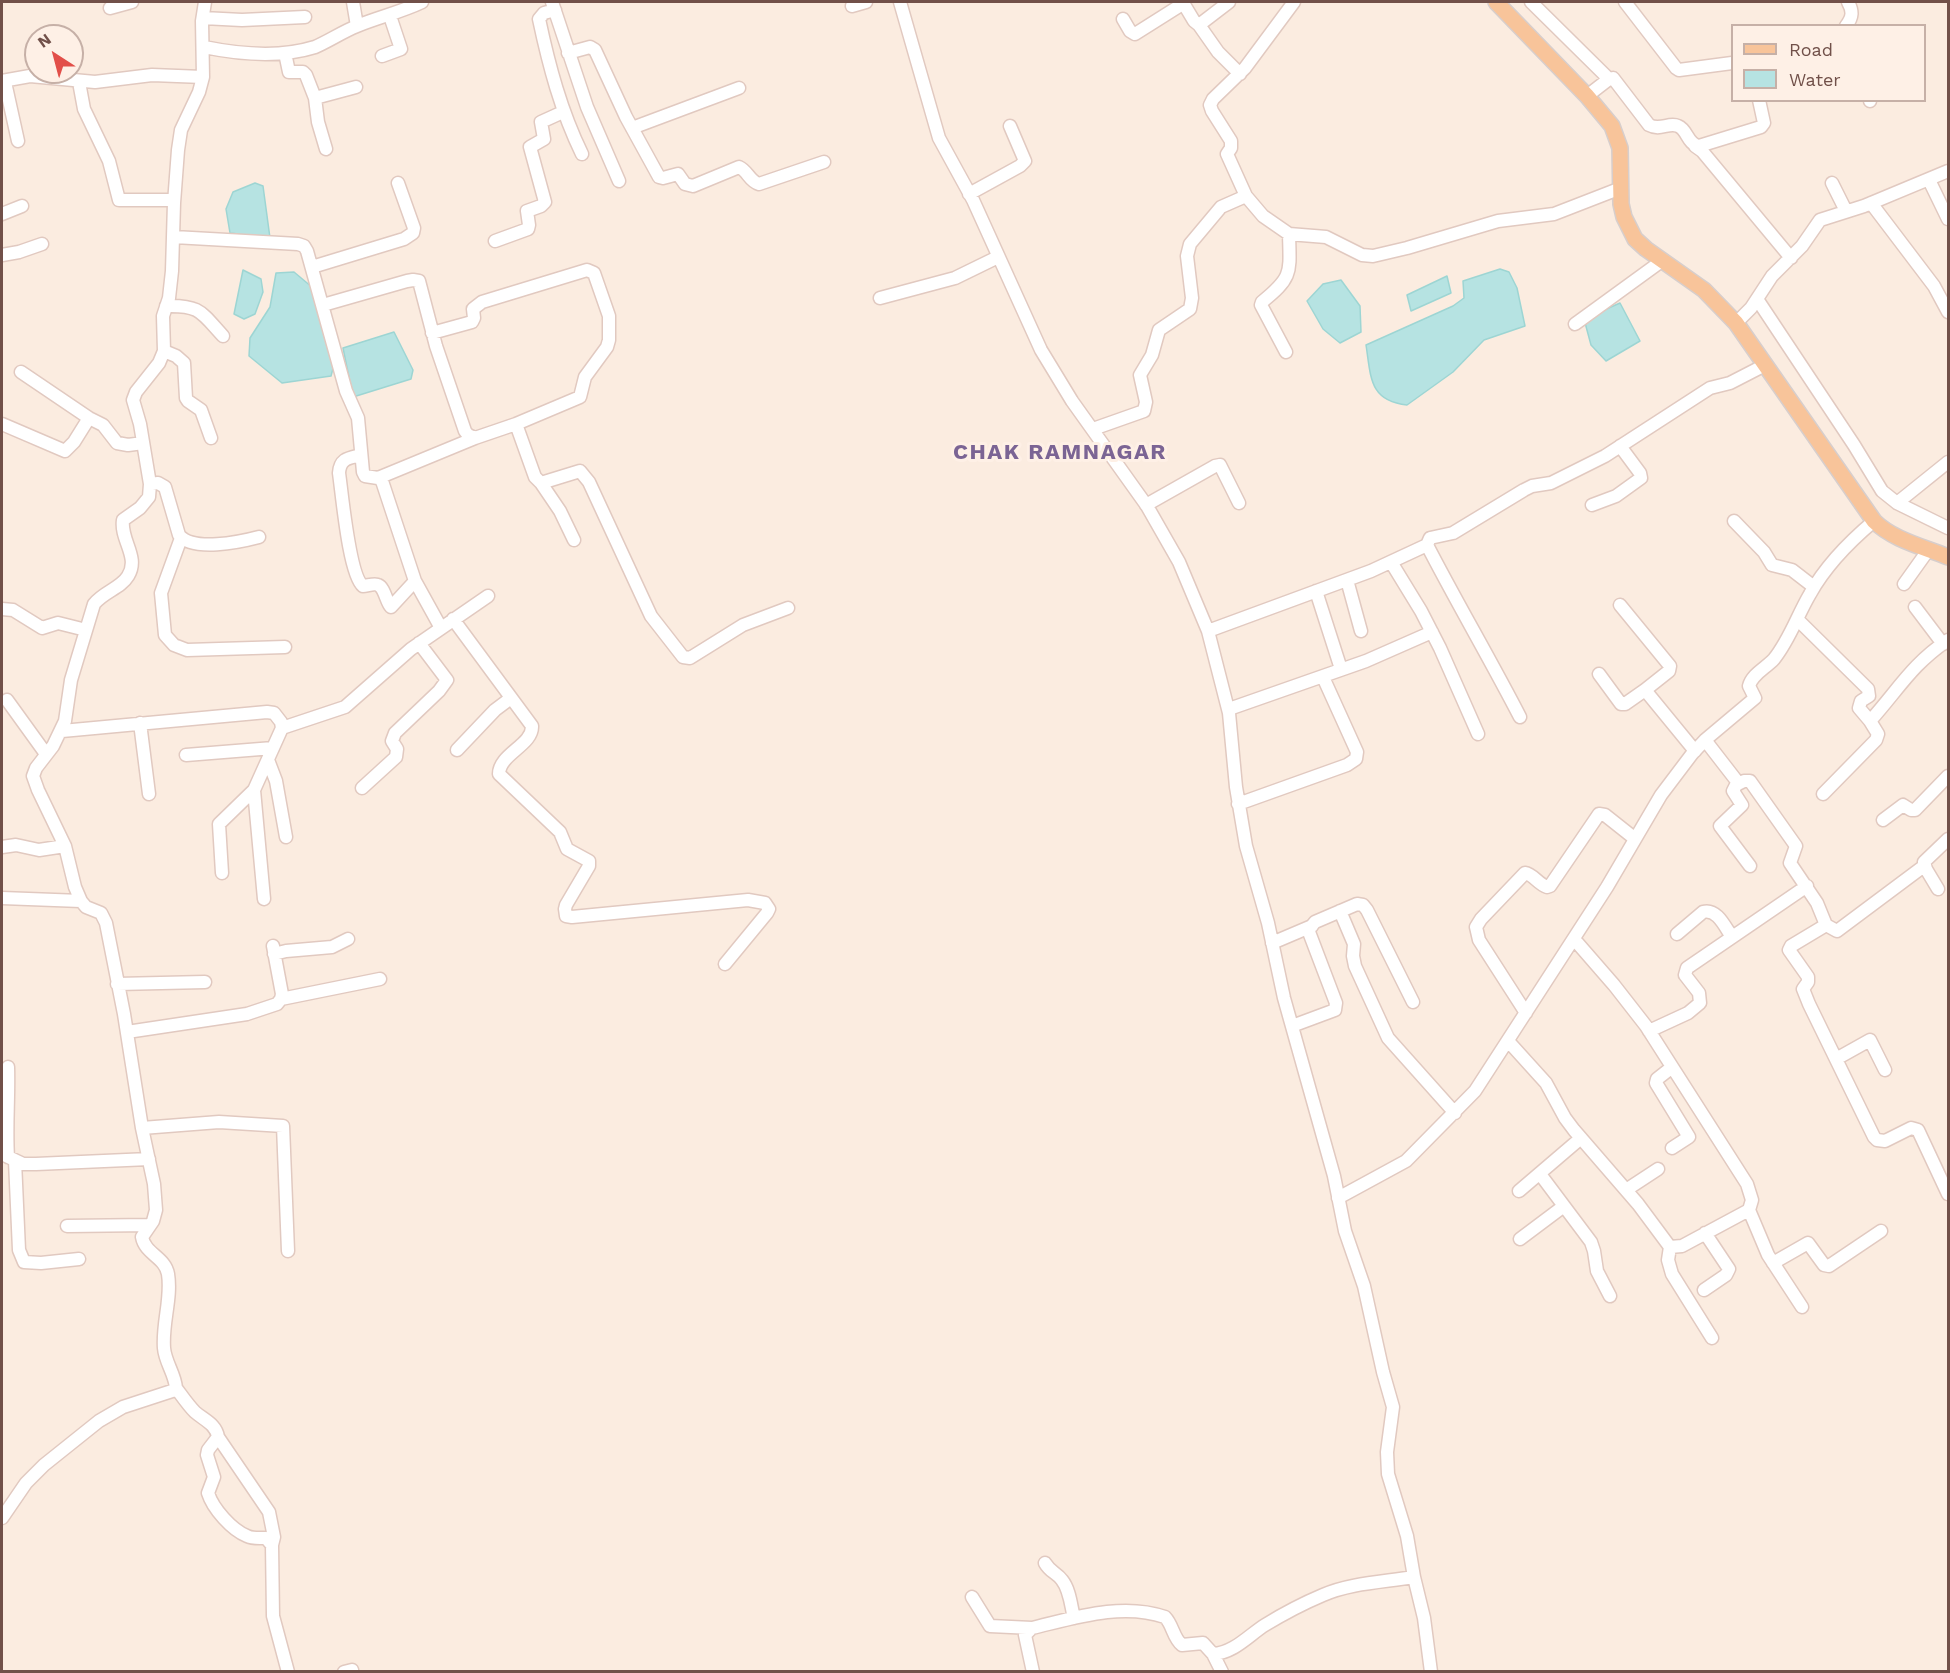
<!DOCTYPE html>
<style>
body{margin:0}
#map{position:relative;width:1950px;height:1673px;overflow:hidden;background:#fbece0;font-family:"Work Sans",sans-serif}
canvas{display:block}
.frame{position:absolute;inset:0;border:3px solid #715049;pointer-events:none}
.legend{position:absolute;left:1731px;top:24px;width:195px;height:78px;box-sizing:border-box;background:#fef0e6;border:2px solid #c6b0a7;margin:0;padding:8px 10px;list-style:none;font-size:18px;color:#715049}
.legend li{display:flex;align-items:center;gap:12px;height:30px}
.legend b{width:30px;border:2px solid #c6b0a7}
.north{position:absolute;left:24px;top:24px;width:60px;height:60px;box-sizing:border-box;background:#fef0e6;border:2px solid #c6b0a7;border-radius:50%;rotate:324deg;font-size:16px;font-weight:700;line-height:24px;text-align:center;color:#715049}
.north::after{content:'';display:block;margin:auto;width:21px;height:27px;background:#e24f49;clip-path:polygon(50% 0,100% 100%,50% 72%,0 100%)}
</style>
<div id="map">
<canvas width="1950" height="1673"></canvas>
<div class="frame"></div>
<ul class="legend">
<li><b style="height:8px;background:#f8c49a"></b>Road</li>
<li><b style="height:16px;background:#b6e3e2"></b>Water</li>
</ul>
<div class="north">N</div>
</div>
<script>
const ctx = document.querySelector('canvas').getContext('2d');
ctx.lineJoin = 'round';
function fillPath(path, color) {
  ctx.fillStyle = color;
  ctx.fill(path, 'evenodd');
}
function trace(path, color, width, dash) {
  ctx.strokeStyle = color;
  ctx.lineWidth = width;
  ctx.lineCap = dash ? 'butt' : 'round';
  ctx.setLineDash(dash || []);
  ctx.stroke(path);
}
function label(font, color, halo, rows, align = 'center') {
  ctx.font = font + ' "Work Sans",sans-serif';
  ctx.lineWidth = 6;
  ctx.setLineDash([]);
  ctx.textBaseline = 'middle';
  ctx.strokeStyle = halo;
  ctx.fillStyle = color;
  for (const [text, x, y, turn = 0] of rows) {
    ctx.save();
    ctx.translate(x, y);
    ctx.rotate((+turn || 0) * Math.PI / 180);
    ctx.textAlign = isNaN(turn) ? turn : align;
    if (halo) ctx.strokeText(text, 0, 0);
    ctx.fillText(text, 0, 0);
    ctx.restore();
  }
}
const water = new Path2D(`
 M255 183 263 186 270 238 230 233 226 209 233 192Z
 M1500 269 1509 272 1517 288 1525 326 1484 340 1453 372 1407 405C1369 401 1371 377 1366 345L1453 306 1464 298 1463 281Z
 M243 270 261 279 263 292 255 314 244 319 234 314Z
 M294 272 319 293 335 361 331 376 282 383 249 356 250 338 270 307 276 273Z
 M1447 276 1451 293 1411 311 1407 295Z
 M1341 280 1360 306 1361 332 1340 343 1323 329 1307 301 1323 284Z
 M1620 303 1640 341 1606 361 1591 345 1584 319Z
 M394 332 413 370 411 379 353 397 343 348Z`);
const minor = new Path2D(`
 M353 2 357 26
 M552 2 587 107 619 181
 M900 2 939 138 973 200 1041 350 1072 401 1147 506 1179 562 1208 631 1229 713 1236 787 1246 846 1268 923 1284 998 1334 1176 1345 1231 1364 1286 1383 1372 1393 1407 1387 1452 1388 1474 1407 1536 1414 1577 1424 1618 1431 1672
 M1294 2 1245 68 1213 99 1210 105 1212 111 1231 141V148L1227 154 1246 196 1263 216 1289 234 1326 237 1362 255 1373 256 1407 248 1498 221 1554 214 1621 188
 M1531 2 1609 79
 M1625 2 1676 68 1679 70 1732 63
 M852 6 866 2
 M110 8 132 2
 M555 10 544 13 539 19C549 66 561 111 582 154
 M203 18 242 20 305 17
 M1123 19 1130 31 1135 34 1181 5 1185 6 1194 21 1199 25 1229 2
 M1199 25 1218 52 1240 74
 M1846 26C1853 17 1853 11 1848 2
 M204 47C238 54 280 58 315 47 329 41 342 32 357 26 379 17 401 12 422 2
 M285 53 289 72H303L306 75 315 98 318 122 326 149
 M568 53 590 47 595 50 626 117 659 177 663 178 678 174 685 184 693 186 739 167C748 171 749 181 759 184L824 162
 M382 56 401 49 390 16
 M2 81 30 76 95 82 152 75 203 77
 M5 82 18 141
 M79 82 84 109 109 161 119 200H174
 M1587 96 1609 79 1613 78 1649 125C1660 131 1669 122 1678 126 1688 130 1687 144 1699 146L1761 127 1764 123 1759 100
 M315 98 356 87
 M1870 100V101
 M632 128 739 88
 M1695 146 1702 151 1791 258
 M1929 180 1948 219
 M1832 183 1846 211
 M969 194 1020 166 1025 161 1010 126
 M1871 203 1934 286 1948 312
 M2 214 22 206
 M174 237 298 244 304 246 307 251 346 391 358 418 363 472 365 476 378 478 382 481 415 581 441 628
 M495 241 528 229 529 225 527 211 541 206 545 202 530 147 544 139 541 122 563 112
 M2 255 19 252 42 244
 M312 267 404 239 413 233 414 228 398 183
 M880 298 955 278 998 257
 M1757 299 1854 445 1882 491 1897 503 1948 528
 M323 305 407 281 413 280 419 281 436 346 465 431 468 435 475 438 516 424 535 477 541 483 580 471 589 482 651 616 683 657 690 658 743 625 788 608
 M166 306C200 305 201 312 223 336
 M1736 323 1751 308 1772 276 1802 246 1820 220 1864 206 1948 171
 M1575 324 1663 260
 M432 333 472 322 474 318 473 309 482 302 587 270 594 273 609 316V340L607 347 585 377 580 397 516 424
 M164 351 176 356 184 363 186 398 188 401 201 410 211 438
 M1286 352 1261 305 1262 302C1293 277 1290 273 1289 234
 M21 372 89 418 103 425 117 443 128 445 143 443
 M2 424 65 451 74 442 89 418
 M1093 429 1144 411 1146 402 1140 375 1152 355 1159 330 1190 309 1192 298 1187 256 1190 244 1221 207 1246 196
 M361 455C349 458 340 458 339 473 342 493 349 575 363 586 367 586 375 583 378 585 385 588 386 602 391 607L415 581
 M378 478 475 438
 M541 483 560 511 574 540
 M150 484 158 483 165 487 179 535C193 552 240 542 259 537
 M1897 503 1948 462
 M1146 505 1215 466 1220 465 1239 503
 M1592 505 1616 496 1641 478 1640 473 1620 446
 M1734 521 1764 552 1772 565 1792 570 1814 587
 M181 538 161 593 165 635 174 645 187 650 285 647
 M1427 545 1430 538 1453 533 1524 490 1532 486 1551 483 1605 456 1710 388 1730 383 1765 365
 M1391 562 1421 611 1440 648 1478 734
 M1347 580 1361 631
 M1904 584 1929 549
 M1316 591 1341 669
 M1620 605 1670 666 1669 671 1645 690 1695 751
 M1915 607 1943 644
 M2 609 13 610 42 628 58 623 86 630
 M453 619 532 726C533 745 499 754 499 774L560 832 567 849 589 861V866L566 905 565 909 566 916 572 917 748 900 765 903 769 909 767 913 725 964
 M1798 620 1868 689 1869 696 1861 701 1859 708 1870 721
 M1208 631 1371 571 1427 545C1457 603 1490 659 1520 717
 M1599 674 1621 704H1625L1645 690
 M7 700 46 754
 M1229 709 1366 661 1432 632
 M140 723 149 794
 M282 728 345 707 411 649 488 596
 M62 731 267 712 274 713 281 722 282 728 254 790 264 899
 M1705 740 1736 780 1737 783 1733 791 1742 805 1720 826 1750 866
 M457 750 495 710 511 698
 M186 755 273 748
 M268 760 276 781 286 837
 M1736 785 1744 781H1750L1796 846 1790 863 1817 903 1826 925 1791 946 1789 950 1808 977V982L1803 989 1809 1004 1874 1137 1877 1140 1885 1141 1911 1128 1918 1130 1948 1194
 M362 788 396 757 397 749 392 741 395 733 439 691 447 680 419 643
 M1823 794 1876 740 1878 734 1870 721C1898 690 1912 664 1948 640
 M1238 804 1347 765 1356 759 1357 752 1323 677
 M1883 820 1903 805 1911 810H1915L1948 776
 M2 847 16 845 39 850 65 846
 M222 873 219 824 254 790
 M1938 889 1926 869 1924 862 1948 839
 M2 898 81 901
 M1340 911 1354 944 1353 956 1355 966 1388 1038 1455 1113
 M1826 925 1837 931 1924 866
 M1677 934 1703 912C1717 908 1725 927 1732 937
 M1574 939 1614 985 1646 1026 1747 1184 1752 1200 1749 1210
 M1272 943 1312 926
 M274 954 286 951 332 947 348 939
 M117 984 205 982
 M281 999 380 979
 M1526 1013 1479 940 1476 927 1481 919 1525 873C1533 874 1538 884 1547 887L1550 886 1599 814 1605 815 1634 838
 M1292 1026 1335 1010 1336 1003 1309 932 1310 928 1315 922 1357 904 1363 905 1367 910 1413 1002
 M1649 1031 1688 1013 1700 1003 1699 993 1685 975 1687 968 1807 886
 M127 1032 247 1014 277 1004 281 999 282 994 273 946
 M1508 1041 1546 1083 1565 1118 1574 1130 1638 1204 1670 1247 1682 1246 1749 1210 1768 1255 1802 1307
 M1836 1059 1870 1040 1885 1070
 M1671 1068 1657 1079 1656 1083 1689 1137 1672 1148
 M142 1128 219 1122 283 1126 288 1251
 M2 1154 23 1164H36L149 1159
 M8 1157C6 1127 9 1097 8 1067
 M15 1161 19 1250 24 1262 41 1263 79 1259
 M1540 1174 1591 1242 1594 1251 1597 1271 1610 1296
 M1626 1190 1658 1169
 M1519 1191 1581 1138
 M1338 1198 1406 1161 1475 1091 1607 887 1661 795 1692 754 1705 740 1755 698 1749 686C1752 674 1766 668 1774 659 1790 639 1797 616 1810 594 1826 565 1849 542 1874 521
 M67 1226 150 1225
 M1520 1239 1564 1206
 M1670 1247 1668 1260 1672 1274 1712 1338
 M1773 1263 1808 1243 1824 1265 1829 1266 1881 1231
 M1704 1290 1726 1275 1729 1269 1705 1233
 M176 1388C182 1396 188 1405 195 1412 204 1420 216 1424 218 1437L208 1450 207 1455 214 1477 208 1493C213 1509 232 1530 247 1536 253 1539 260 1538 266 1538L272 1545 273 1616 288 1672
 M218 1437 269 1512 274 1537 272 1545
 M2 1518 26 1483 44 1465 99 1421 123 1407 172 1391 176 1388C175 1374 165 1362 164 1348 162 1323 172 1298 168 1274 165 1257 145 1254 142 1237L153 1221 156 1210 154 1184 142 1128 124 1014 106 923 101 913 86 907 81 901 75 887 65 846 38 790 33 776 36 768 53 746 65 721 71 680 94 604C103 592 121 588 128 576 140 557 120 540 123 520L140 508 149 497 150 484 140 424 133 400 136 392 159 363 164 351 163 316 169 298 172 271 174 203 178 150 181 130 199 92 203 77 202 21 205 2
 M1045 1563C1050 1572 1057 1573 1062 1580 1070 1590 1071 1606 1074 1618
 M972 1597 990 1626 1032 1628
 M1213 1654 1222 1672
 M344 1672 352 1670
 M1033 1672 1025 1635 1032 1628C1074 1618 1122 1602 1165 1617 1173 1625 1173 1638 1182 1645L1203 1643 1213 1654C1234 1653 1249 1635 1265 1625 1283 1614 1304 1603 1323 1595 1350 1583 1384 1582 1414 1577`);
const major = new Path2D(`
 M1496 2 1587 96 1612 126 1620 148 1621 204 1624 217 1635 239 1646 249 1704 290 1736 323 1874 521C1893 540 1924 547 1948 557`);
const districtNames = [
 ["CHAK RAMNAGAR",1060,453]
];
fillPath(water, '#b6e3e2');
trace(water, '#9dd5d3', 1.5);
trace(minor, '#e1c9c0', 15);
trace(major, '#d7cecc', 18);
trace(minor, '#fff', 12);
trace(major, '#f8c49a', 15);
ctx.letterSpacing = '1.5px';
label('bold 22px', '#7b6494', '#fef0e6', districtNames);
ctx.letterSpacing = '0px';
</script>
